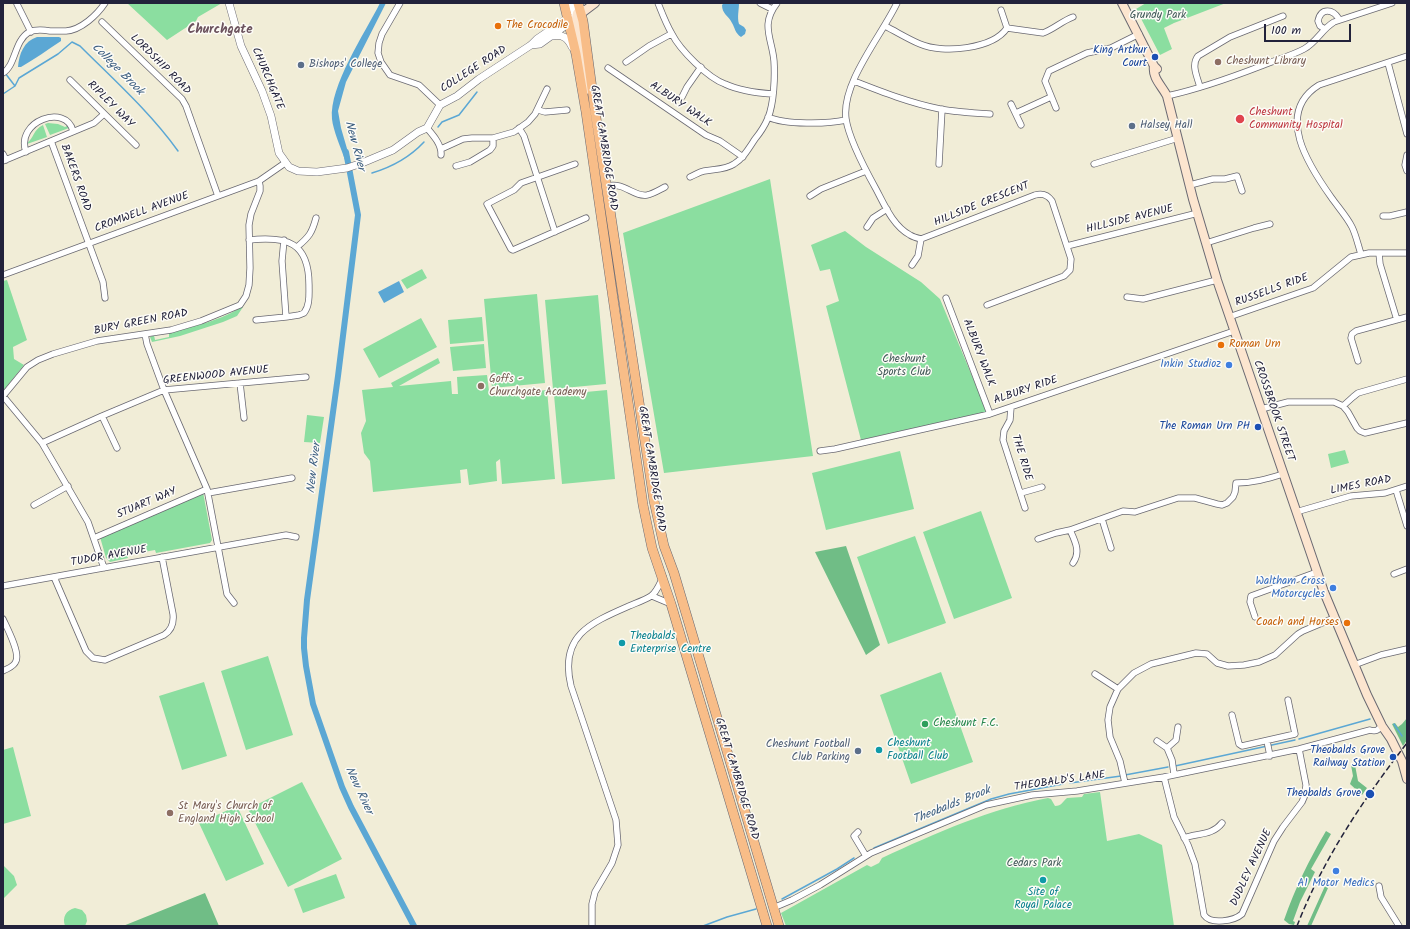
<!DOCTYPE html>
<style>
body{margin:0}
#map{position:relative;width:1410px;height:929px;overflow:hidden;background:#f1edd7;font-family:Kalam,sans-serif}
canvas{display:block}
.frame{position:absolute;inset:0;border:4px solid #22223b;pointer-events:none}
.scale{position:absolute;left:1264px;top:24px;width:87px;height:18px;box-sizing:border-box;border:2px solid #22223b;border-top:0;padding-left:5px;font-size:12px;line-height:14px;white-space:nowrap;color:#22223b;-webkit-text-stroke:3px #fdfcf7;paint-order:stroke}
</style>
<div id="map">
<canvas width="1410" height="929"></canvas>
<div class="frame"></div>
<div class="scale">100 m</div>
</div>
<script>
const ctx = document.querySelector('canvas').getContext('2d');
ctx.lineJoin = 'round';
function fillPath(path, color) {
  ctx.fillStyle = color;
  ctx.fill(path, 'evenodd');
}
function trace(path, color, width, dash) {
  ctx.strokeStyle = color;
  ctx.lineWidth = width;
  ctx.lineCap = dash ? 'butt' : 'round';
  ctx.setLineDash(dash || []);
  ctx.stroke(path);
}
function label(font, color, halo, rows, align = 'center') {
  ctx.font = font + ' Kalam,sans-serif';
  ctx.lineWidth = 3;
  ctx.setLineDash([]);
  ctx.textBaseline = 'middle';
  ctx.strokeStyle = halo;
  ctx.fillStyle = color;
  for (const [text, x, y, turn = 0] of rows) {
    ctx.save();
    ctx.translate(x, y);
    ctx.rotate((+turn || 0) * Math.PI / 180);
    ctx.textAlign = isNaN(turn) ? turn : align;
    if (halo) ctx.strokeText(text, 0, 0);
    ctx.fillText(text, 0, 0);
    ctx.restore();
  }
}
const green = new Path2D(`
 M127 3H222L198 17 196 21 167 40Z
 M1146 3H1226L1174 23 1164 28 1172 49 1160 55 1136 9Z
 M48 123 58 124 65 127 69 125V128L50 135 45 124Z
 M43 125 47 137 27 144V143C34 138 33 130 43 125Z
 M770 179 813 456 664 473 623 233Z
 M845 231 866 247 921 282 940 299 987 412 861 440 826 306 839 301 830 269 820 271 811 245Z
 M422 269 427 278 407 289 401 280Z
 M7 280 27 340 13 347 14 359 24 365 3 391V281Z
 M537 294 545 383 492 388 484 299Z
 M598 295 606 384 553 389 545 300Z
 M242 306 243 307 237 316 223 322 180 336 152 342 150 337 154 335 155 340 169 337V332C191 327 224 320 242 306Z
 M482 317 484 341 450 344 448 320Z
 M421 318 437 347 379 378 363 349Z
 M484 344 486 368 453 371 450 347Z
 M438 358 440 363 399 386 451 381 452 394H458L457 377 487 375 489 391 495 395 547 390 555 479 502 484 500 459 496 462 497 481 469 485 467 469 460 470 461 483 373 492 370 461 364 453 361 433 366 421 362 390 393 387 391 383Z
 M607 390 615 479 562 484 554 395Z
 M307 415 324 417 320 443 304 442Z
 M1345 450 1349 463 1331 468 1328 454Z
 M900 451 914 509 826 530 812 473Z
 M203 492 212 540 210 543 156 553 155 550 127 555 128 558 110 562 106 558 100 537 115 530 117 531 188 500 189 498Z
 M981 511 1012 598 954 619 923 532Z
 M915 536 946 623 888 644 857 557Z
 M268 656 293 735 246 750 221 671Z
 M941 672 973 762 911 784 880 695Z
 M204 682 227 756 182 770 159 696Z
 M13 747 31 816 3 824V750Z
 M302 782 342 859 288 887 248 809Z
 M1100 792 1107 841 1139 834 1162 845 1174 926H786L781 913 867 865 871 867 879 863 882 858C936 833 989 809 1048 798L1051 799 1055 806C1062 806 1062 802 1067 798L1082 797 1084 794Z
 M237 806 264 864 226 881 199 823Z
 M3 865 14 876 17 885 3 899Z
 M336 874 345 898 303 913 294 889Z
 M75 908 82 910 86 915 87 921 85 926H65C62 917 66 910 75 908Z`);
const forest = new Path2D(`
 M846 546 880 645 866 655 815 552Z
 M1407 718V740L1403 746 1392 724 1395 723 1398 727 1402 724Z
 M1351 765H1355L1358 781 1367 788 1362 795 1350 784 1353 776Z
 M1326 831 1331 834 1311 869 1315 872 1300 902 1293 921 1295 922 1294 925 1289 924 1284 920C1295 888 1309 860 1326 831Z
 M1325 886 1328 888 1311 926H1307Z
 M205 893 219 926H123Z`);
const water = new Path2D(`
 M380 3H386L346 82 338 111 341 128 350 159 345 160C341 148 333 130 332 119 329 86 365 33 380 3Z
 M724 3H739C739 10 737 17 739 24L744 27 746 30 745 34 741 37C735 33 735 28 732 23 728 15 722 14 722 5Z
 M37 37H59L61 38V41C47 50 35 59 21 67H18C19 54 24 41 37 37Z
 M399 281 404 292 384 303 378 292Z`);
const stream = new Path2D(`
 M5 73 15 86
 M3 94 15 86 19 78 58 54 72 42 80 46C114 80 150 112 178 151
 M438 127 442 122 459 115 477 92
 M372 173C392 167 410 157 424 142
 M1394 724 1402 736
 M1299 739 1370 719
 M1175 766 1295 740
 M1125 775 1168 767
 M1070 783 1121 776
 M874 848 991 799 1009 794 1063 784
 M782 899 837 869 854 858
 M703 926 727 917 756 909`);
const canal = new Path2D(`
 M346 152 358 215 338 376 307 600 304 638V648L306 666 313 704 342 787 351 807 414 926`);
const pedestrian = new Path2D(`
 M1057 903V902`);
const minor = new Path2D(`
 M400 3 382 34 379 43 378 53 381 62 390 75 419 85 440 105
 M658 3C662 13 666 24 672 34 680 50 708 78 725 84 740 91 757 93 773 94
 M760 3 772 9
 M897 3C882 35 841 83 846 119 849 139 866 171 876 189 884 204 893 226 910 235 913 237 917 238 921 239L918 256 912 265
 M17 4 31 32
 M1001 10 1007 28
 M102 22 182 99 186 106 218 196
 M885 26C897 32 908 39 920 44 943 54 993 49 1007 28L1043 33C1054 29 1062 21 1073 17
 M1325 29 1320 26 1318 21C1321 7 1333 9 1339 19
 M626 62 649 46 671 34
 M1388 63 1407 134
 M608 68 706 135 720 141 743 157
 M3 73C16 65 14 41 29 32 36 29 44 30 50 31 56 31 61 31 66 31 81 30 97 15 105 3
 M70 80 136 145
 M854 81C882 92 910 103 940 109 956 112 973 113 990 114
 M1200 87C1197 76 1191 65 1198 56L1230 37 1283 16
 M1167 96C1199 89 1230 78 1261 66 1275 60 1291 56 1304 49 1317 42 1322 29 1334 22L1392 3
 M682 97 687 87 701 67
 M1011 104 1021 125
 M1056 108 1045 81 1049 71 1087 53 1111 48 1139 34
 M538 110 545 112 567 110
 M1016 113 1051 97
 M768 117C785 125 828 124 846 120
 M427 128C433 135 442 145 441 155
 M519 128 524 136 555 232
 M51 141 103 282 105 298
 M441 149 463 139 472 138H493L514 132 528 122 535 114 547 89
 M26 152C15 121 66 103 73 131
 M3 154 6 160
 M1407 155 1405 165 1407 171
 M3 161 94 123 104 114
 M575 164 521 183 514 190 487 204 511 249 513 250 586 218
 M939 164 942 109
 M1094 164 1178 138
 M456 166 470 162 490 150 493 146V138
 M690 177C695 175 699 172 704 171 714 169 725 170 734 164 743 159 749 148 755 139 760 133 765 125 768 118 774 103 775 77 774 61 772 38 760 25 777 3
 M1190 185 1213 179H1225L1237 176 1242 191
 M607 186C625 182 633 197 647 195 653 194 659 190 665 187
 M810 196 821 189 866 171
 M1383 216H1390L1407 212
 M867 227 873 218 887 209
 M921 239 1035 195C1042 193 1048 195 1052 201L1071 259 1070 270 1064 276 987 305
 M249 240C287 236 309 242 309 285 309 295 310 305 304 313L299 315 286 317 282 261 284 240
 M1206 243 1254 228 1270 224
 M1067 246 1198 213
 M297 247C309 237 312 233 316 218
 M1379 253 1380 264 1397 320
 M1361 254C1358 245 1356 235 1352 227 1347 217 1338 207 1331 197 1309 166 1274 113 1319 85L1407 56
 M3 275 259 181 285 163
 M1127 297 1143 299 1217 280
 M946 298 990 414
 M1229 317 1313 288 1351 257 1369 253H1407
 M256 320 286 317
 M145 334 147 344 164 390 207 489 227 594 234 603
 M1358 361 1351 338 1352 334 1356 331 1407 317
 M240 383 244 418
 M3 396 27 367 38 360 53 354 97 341 171 330 201 321 240 305 246 296 249 285 250 268 249 225 251 214 260 191V186L259 181
 M3 396 42 443 88 522 104 568
 M1343 406 1353 397 1358 393 1407 379
 M1011 407 1010 420 1004 431 1003 440 1025 508
 M1261 409 1288 402H1334L1343 406 1348 412 1357 428 1360 431 1365 433 1407 423
 M102 416 117 448
 M42 443 102 416 164 390 306 377
 M820 451 835 449 990 414 1234 331
 M1396 490 1407 526
 M208 493 292 478
 M1021 493 1042 487
 M34 505 68 486
 M1296 512 1351 496 1385 493 1407 486
 M1102 519 1111 548
 M1070 530C1075 541 1081 552 1073 563
 M94 538 207 489
 M1038 539 1056 533 1070 530 1123 511 1135 512 1178 498H1195L1217 504 1222 505 1227 503 1233 497 1235 492 1236 483C1253 483 1267 479 1283 474
 M1394 574 1407 569
 M54 577 86 651 93 658 105 660 164 635C172 630 174 623 173 614L162 557
 M3 586 286 535 296 537
 M652 596 671 604
 M1255 617 1250 602 1251 596 1317 572
 M3 619C7 628 20 652 16 661 14 667 8 668 3 671
 M1354 665 1381 655 1407 649
 M1095 674 1118 689
 M1232 715 1239 744 1242 746 1295 734 1288 700
 M1157 741 1167 748 1176 740 1178 727
 M1267 741 1270 756
 M1167 748 1172 760 1174 774
 M1164 777 1174 817 1188 845 1195 864 1204 915C1211 925 1234 921 1242 914L1274 841 1283 827 1302 802 1305 795 1306 785 1299 749
 M1125 783 1120 761 1110 737 1108 720 1110 707 1118 689 1134 673 1151 664 1196 653 1207 654 1217 663 1228 666 1244 665 1259 662 1275 655 1298 634 1303 631 1334 618
 M858 832 854 836 866 856
 M1184 838C1197 833 1212 836 1222 823
 M1379 886 1381 897 1399 926
 M773 908 792 900 820 885 871 853 986 805 1032 795 1077 791 1164 777 1299 749 1370 730C1376 732 1378 730 1382 726
 M592 926V904L595 892 612 863 618 845 616 820 571 686C559 636 590 623 629 606 636 603 645 600 651 596 657 592 660 583 663 577`);
const tertiary = new Path2D(`
 M229 3 241 46 262 91 271 116 279 153 289 167 298 171 317 172 347 168 362 163 393 150 418 132 427 128 440 105 457 96 479 79 531 45 537 39 568 18
 M552 36C563 34 568 38 572 47
 M531 45 540 44 572 21 575 15 571 3`);
const secondary = new Path2D(`
 M1122 3 1154 66 1157 69
 M581 9 577 13 576 18 586 90
 M579 15 595 3
 M1154 66C1152 78 1162 86 1167 96L1193 199 1217 280 1324 592 1367 695 1382 726 1391 739 1402 761 1407 779`);
const trunk = new Path2D(`
 M564 3 576 54 586 112 643 505 652 548 671 604 767 926
 M578 3 583 21 595 111 654 501 664 546 674 573 779 926`);
const rail = new Path2D(`
 M1297 926C1323 859 1363 800 1407 743`);
const markers = [
 [498,26,4,"#e8710a"],
 [1155,57,4,"#1a4fb4"],
 [1218,62,4,"#8d6e63"],
 [301,65,4,"#5c6f8a"],
 [1240,119,5,"#e0444e"],
 [1132,126,4,"#5c6f8a"],
 [1221,345,4,"#e8710a"],
 [1229,365,4,"#3f7fe0"],
 [481,386,4,"#8d6e63"],
 [1258,427,4,"#1a4fb4"],
 [1333,588,4,"#3f7fe0"],
 [1347,623,4,"#e8710a"],
 [622,643,4,"#0f9aa8"],
 [925,724,4,"#2e9e5b"],
 [879,750,4,"#0f9aa8"],
 [858,751,4,"#5c6f8a"],
 [1393,757,4,"#1a4fb4"],
 [1370,794,5,"#1a4fb4"],
 [170,813,4,"#8d6e63"],
 [1336,871,4,"#3f7fe0"],
 [1043,880,4,"#0f9aa8"]
];
const parkNames = [
 ["Grundy Park",1158,16],
 ["Cheshunt",904,360],
 ["Sports Club",904,373],
 ["Cedars Park",1034,864]
];
const foodNames = [
 ["The Crocodile",506,26],
 ["Roman Urn",1229,345],
 ["Coach and Horses",1339,623,"right"]
];
const transitNames = [
 ["King Arthur",1147,51],
 ["Court",1147,64],
 ["The Roman Urn PH",1250,427],
 ["Theobalds Grove",1385,751],
 ["Railway Station",1385,764],
 ["Theobalds Grove",1361,794]
];
const educationNames = [
 ["Cheshunt Library",1226,62],
 ["Goffs -",489,380],
 ["Churchgate Academy",489,393],
 ["St Mary's Church of",178,807],
 ["England High School",178,820]
];
const streetNames = [
 ["LORDSHIP ROAD",160,65,45],
 ["COLLEGE ROAD",474,70,-33],
 ["CHURCHGATE",267,79,67],
 ["RIPLEY WAY",110,105,45],
 ["ALBURY WALK",680,105,34],
 ["GREAT CAMBRIDGE ROAD",603,148,81],
 ["BAKERS ROAD",75,178,70],
 ["HILLSIDE CRESCENT",982,205,-22],
 ["CROMWELL AVENUE",142,213,-20],
 ["HILLSIDE AVENUE",1130,220,-14],
 ["RUSSELLS RIDE",1272,291,-20],
 ["BURY GREEN ROAD",141,323,-11],
 ["ALBURY WALK",978,353,69],
 ["GREENWOOD AVENUE",216,376,-6],
 ["ALBURY RIDE",1026,391,-19],
 ["CROSSBROOK STREET",1273,411,71],
 ["THE RIDE",1021,458,73],
 ["GREAT CAMBRIDGE ROAD",651,469,81],
 ["LIMES ROAD",1361,486,-11],
 ["STUART WAY",147,504,-23],
 ["TUDOR AVENUE",109,557,-10],
 ["GREAT CAMBRIDGE ROAD",736,779,73],
 ["THEOBALD'S LANE",1060,782,-8],
 ["DUDLEY AVENUE",1252,868,-65]
];
const serviceNames = [
 ["Bishops' College",309,65],
 ["Halsey Hall",1140,126],
 ["Cheshunt Football",850,745,"right"],
 ["Club Parking",850,758,"right"]
];
const healthNames = [
 ["Cheshunt",1249,113],
 ["Community Hospital",1249,126]
];
const shopNames = [
 ["Inkin Studioz",1221,365],
 ["Waltham Cross",1325,582],
 ["Motorcycles",1325,595],
 ["A1 Motor Medics",1336,884,"center"]
];
const cultureNames = [
 ["Theobalds",630,637],
 ["Enterprise Centre",630,650],
 ["Cheshunt",887,744],
 ["Football Club",887,757],
 ["Site of",1043,893,"center"],
 ["Royal Palace",1043,906,"center"]
];
const leisureNames = [
 ["Cheshunt F.C.",933,724]
];
const waterNames = [
 ["College Brook",117,70,45],
 ["New River",354,146,75],
 ["New River",315,468,-83],
 ["New River",358,791,65],
 ["Theobalds Brook",952,806,-22]
];
const quarterNames = [
 ["Churchgate",220,31]
];
fillPath(green, '#8bdea0');
fillPath(forest, '#70bd86');
fillPath(water, '#5ba7d4');
trace(stream, '#5ba7d4', 1.5);
trace(canal, '#5ba7d4', 6);
trace(pedestrian, '#6a6972', 5.5);
trace(minor, '#6a6972', 7);
trace(tertiary, '#6a6972', 8);
trace(secondary, '#6a6972', 10);
trace(trunk, '#6a6972', 10);
trace(pedestrian, '#fff', 4);
trace(minor, '#fff', 5.5);
trace(tertiary, '#fff', 7);
trace(secondary, '#fce5cf', 8);
trace(trunk, '#f8bd88', 9);
trace(rail, '#22223b', 1.5, [6, 3]);
for (const [x, y, r, color] of markers) {
  const dot = new Path2D();
  dot.arc(x, y, r, 0, 2 * Math.PI);
  ctx.fillStyle = color;
  ctx.fill(dot);
  trace(dot, '#fdfcf7', 1.5);
}
label('11px', '#425a59', '#fdfcf7', parkNames);
label('11px', '#c56008', '#fdfcf7', foodNames, 'left');
label('11px', '#164399', '#fdfcf7', transitNames, 'right');
label('11px', '#785e54', '#fdfcf7', educationNames, 'left');
label('11px', '#22223b', '#fdfcf7', streetNames);
label('11px', '#4e5e75', '#fdfcf7', serviceNames, 'left');
label('11px', '#be3a42', '#fdfcf7', healthNames, 'left');
label('11px', '#366cbe', '#fdfcf7', shopNames, 'right');
label('11px', '#0d838f', '#fdfcf7', cultureNames, 'left');
label('11px', '#27864d', '#fdfcf7', leisureNames, 'left');
label('italic 12px', '#3c5e80', '#fdfcf7', waterNames);
label('bold 13px', '#6c535e', '#fdfcf7', quarterNames);
</script>
